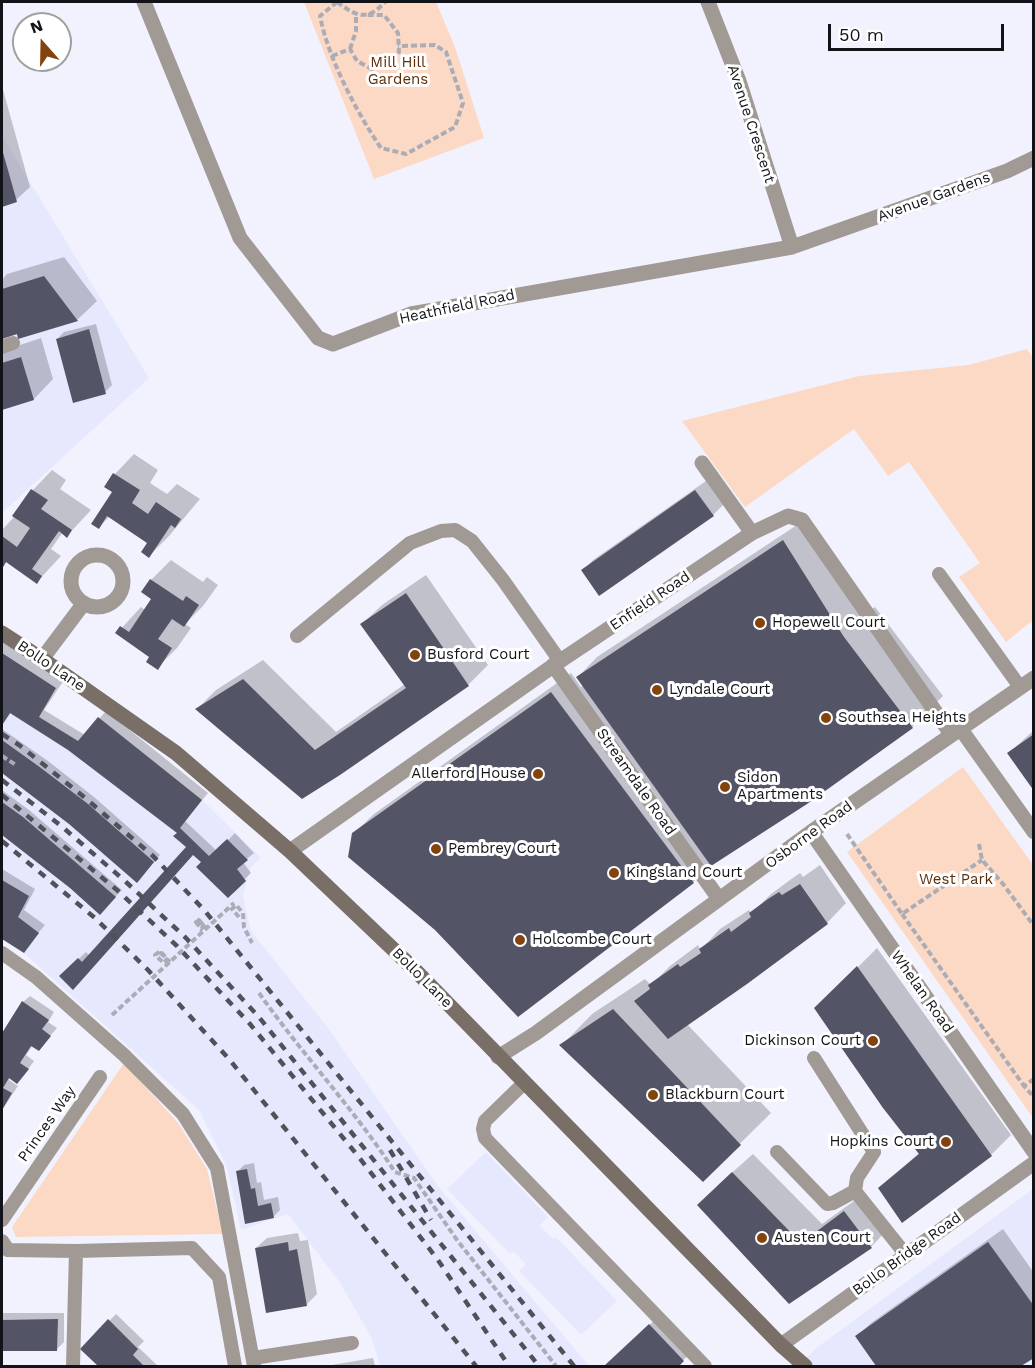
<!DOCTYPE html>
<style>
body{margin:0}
#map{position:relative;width:1035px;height:1368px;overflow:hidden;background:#f1f2fe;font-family:"Work Sans",sans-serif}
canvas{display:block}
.frame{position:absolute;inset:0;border:3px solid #121319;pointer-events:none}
.north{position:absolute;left:12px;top:12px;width:60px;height:60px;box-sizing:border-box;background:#fff;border:2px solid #a0a1a3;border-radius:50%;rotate:340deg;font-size:16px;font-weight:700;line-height:24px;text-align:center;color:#121319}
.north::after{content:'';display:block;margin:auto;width:21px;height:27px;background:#83430c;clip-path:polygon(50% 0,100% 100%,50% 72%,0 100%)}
.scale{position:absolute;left:828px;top:24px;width:176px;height:27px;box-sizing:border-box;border:3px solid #121319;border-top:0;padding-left:8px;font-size:18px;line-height:21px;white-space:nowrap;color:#121319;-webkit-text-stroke:4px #fff;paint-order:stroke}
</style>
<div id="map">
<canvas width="1035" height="1368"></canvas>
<div class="frame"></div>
<div class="north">N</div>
<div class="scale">50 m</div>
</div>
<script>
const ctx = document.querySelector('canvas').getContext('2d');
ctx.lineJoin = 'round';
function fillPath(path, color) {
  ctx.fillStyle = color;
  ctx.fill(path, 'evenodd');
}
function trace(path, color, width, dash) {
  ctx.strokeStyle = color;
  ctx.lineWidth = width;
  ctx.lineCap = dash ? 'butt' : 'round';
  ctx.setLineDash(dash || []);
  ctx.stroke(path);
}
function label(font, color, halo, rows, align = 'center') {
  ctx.font = font + ' "Work Sans",sans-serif';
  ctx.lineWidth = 6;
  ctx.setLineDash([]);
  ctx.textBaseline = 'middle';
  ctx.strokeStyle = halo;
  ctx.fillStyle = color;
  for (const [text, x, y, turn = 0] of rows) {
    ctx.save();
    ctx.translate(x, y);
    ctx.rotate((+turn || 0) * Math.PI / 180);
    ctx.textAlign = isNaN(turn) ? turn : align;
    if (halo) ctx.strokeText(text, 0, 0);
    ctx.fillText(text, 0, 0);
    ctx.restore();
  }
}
const built = new Path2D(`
 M2 136 149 378 2 513Z
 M2 695 78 741 98 717 202 800 261 858 251 867 243 895 251 931 328 1028 438 1186 589 1366H380L372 1339 341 1284 288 1214 241 1230 227 1167 199 1110 24 953 2 939Z
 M486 1152 548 1217 540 1226 553 1239 556 1237 617 1301 581 1335 519 1271 526 1264 514 1252 510 1254 447 1189Z
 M1033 1189V1366H799L815 1349Z`);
const green = new Path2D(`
 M304 2H436L455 47 484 138 374 179Z
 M1027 349 1034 360V511L1032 513 1034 515 1033 620 1006 642 959 577 980 563 909 462 888 476 854 429 745 507 682 421 859 376 969 365Z
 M963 767 1033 865V1118L847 852Z
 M124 1063 178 1123 207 1169 223 1234 16 1237 12 1227Z`);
const shadow = new Path2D(`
 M2 86 30 187 16 200 2 206Z
 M64 257 97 301 77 320 2 338V280L7 274Z
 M96 324 112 385 105 392 57 339 64 332Z
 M41 338 53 379 34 399 2 409V351Z
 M134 454 158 470 150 483 167 494 177 484 200 499 169 536 149 556V542L110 516 98 528 114 492 106 487 115 474Z
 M52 470 66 480 60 489 91 510 67 536 63 532 51 549 61 556 37 582 7 561 2 567V530L15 516 33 490Z
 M706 481 723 505 713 515 583 570 593 560Z
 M803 521 862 616 875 607 943 696 912 727 710 865 693 882 353 834 374 814 571 673 581 687 584 685 578 677 597 657Z
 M171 560 203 582 207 577 218 585 203 606 185 624 191 628 177 648 157 668 151 656 117 633 141 607 145 610 153 598 151 580Z
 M426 575 488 665 468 685 302 797 197 709 216 690 263 660 336 732 405 684 362 624 382 605Z
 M2 636 66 677 44 710 85 735 106 711 208 793 185 821 217 851 235 833 254 853 243 862 251 873 228 895 203 862 193 854 79 981 61 976 86 952 90 956 188 847 179 832 68 749 11 712 2 726Z
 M2 729 48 761 94 797 160 855 143 875 2 771Z
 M1034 730V788L1009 753Z
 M2 790 29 810 122 890 100 913 70 887 2 833Z
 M820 865 846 903 827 923 687 1024 771 1113 703 1180 562 1045 592 1014 645 979 651 985 670 966 698 945 700 949 703 947 720 929 749 910 751 913 753 912 771 894 790 880 800 873 803 877Z
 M2 869 35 889 24 910 45 925 23 951 2 937Z
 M877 948 1011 1135 991 1155 903 1221 880 1188 920 1152 816 1009Z
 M30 996 54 1012 48 1022 57 1028 39 1049 33 1045 26 1055 34 1061 24 1075 11 1077 9 1080 18 1086 2 1110V1035L23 1002Z
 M753 1154 822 1224 865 1193 890 1227 871 1247 789 1302 718 1185Z
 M254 1163 257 1183 261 1182 264 1200 278 1197 280 1210 273 1217 246 1222 237 1172 244 1165Z
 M1003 1229 1034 1273V1356L1018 1366H878L857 1336 871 1323Z
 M298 1233 300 1241 308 1240 317 1294 307 1304 256 1248 267 1238Z
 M2 1313H64V1342L57 1349 2 1350Z
 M116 1314 144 1341 138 1347 158 1366H100L82 1349Z
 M660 1315 694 1350 677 1366H606Z
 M373 1358 375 1366H326Z`);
const building = new Path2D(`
 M2 149 17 202 2 207Z
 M44 276 78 321 18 339 17 334 2 339V289Z
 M89 329 106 394 73 403 56 339Z
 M21 357 34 400 2 410V363Z
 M113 473 140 490 132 503 148 514 156 502 181 519 175 528 171 525 149 558 141 552 147 543 107 516 99 529 91 524 112 492 104 487Z
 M31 489 48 500 41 509 72 530 67 538 59 531 32 569 42 576 37 584 6 562 2 569V536L17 547 30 528 12 516Z
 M695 490 714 516 599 596 581 570Z
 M783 540 844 637 913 728 807 804 711 866 576 677Z
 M150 579 183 601 186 596 199 605 184 627 172 619 158 639 172 648 158 670 146 662 149 657 115 633 120 626 129 632 151 599 141 592Z
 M406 593 469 686 340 775 302 799 195 709 243 679 315 750 406 688 360 624Z
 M2 653 56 688 39 717 78 741 98 717 202 800 180 828 209 856 227 839 248 860 237 869 246 881 228 898 196 867 201 862 193 855 73 990 59 976 78 958 82 962 186 847 173 836 177 833 68 750 10 713 2 725Z
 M551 692 694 883 518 1017 435 930 348 857 352 833Z
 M1034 734V791L1007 753Z
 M2 740 41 768 88 804 154 862 137 883 69 824 2 773Z
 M2 802 23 817 116 897 100 915 70 888 2 835Z
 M2 880 29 896 18 917 39 933 24 953 2 939Z
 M800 884 828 924 747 984 668 1039 634 1001 650 989 648 985 678 964 680 967 701 953 699 949 729 928 731 932 751 917 749 913 768 899 779 892 782 895Z
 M857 966 992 1156 902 1223 878 1188 919 1154 883 1108 814 1008Z
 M22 1001 49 1020 42 1029 51 1036 39 1051 31 1046 20 1063 29 1069 17 1084 9 1078 3 1088 12 1093 2 1110V1033Z
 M613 1009 741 1145 703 1182 559 1045Z
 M247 1169 251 1189 255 1188 258 1206 271 1203 274 1218 245 1224 236 1171Z
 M732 1172 801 1243 844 1211 872 1248 789 1304 697 1205Z
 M288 1242 289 1251 297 1249 307 1306 266 1313 255 1248Z
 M988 1242 1034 1306V1358L1021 1366H876L855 1336Z
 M58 1319 57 1351H2V1320Z
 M108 1319 138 1349 133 1355 144 1366H98L80 1349Z
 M649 1324 684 1361 679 1366H604Z`);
const path = new Path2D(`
 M337 2 320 16C328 58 357 113 381 148L406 154 455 127 463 103 446 52 435 45 398 46
 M337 2C356 16 367 22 385 2
 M350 49 356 31V15
 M332 56 350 49 357 61 372 69 385 65 399 52 398 33 384 15H367
 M2 756 16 765
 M847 834 902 914 982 860
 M979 844 982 860 1003 884 1034 926
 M902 914 1024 1086
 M239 917 232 909 236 905 243 913 244 927 252 943
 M197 922 199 920 204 926 201 929 196 922 199 920 206 928
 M159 954 161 953 167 960 164 963 155 955 160 951 170 962
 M259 993C302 1054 354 1109 395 1172L414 1178 457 1240 556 1366
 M1034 1079 1024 1086 1034 1097`);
const lane = new Path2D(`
 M2 347 13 343
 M939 574 1020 687
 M297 636 410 543 441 531 455 530 472 541 503 580 560 661
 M2 953 36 977 124 1055 183 1114 217 1168 254 1366
 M814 1058 874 1152 857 1178 855 1191 906 1255
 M524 1083 485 1121 483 1129 485 1138 705 1366
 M777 1152 827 1204 833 1203 855 1191
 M2 1220 100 1077
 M2 1241 8 1250 76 1251 192 1248 219 1277 235 1366
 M253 1358 352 1343
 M73 1366 76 1251`);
const street = new Path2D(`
 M144 2 240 238 318 338 333 344 411 314 792 247 1007 171 1034 158
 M708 2 739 81 792 247
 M702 463 752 533
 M71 581a26 26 0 1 1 52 0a26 26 0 1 1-52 0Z
 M42 659 84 603
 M553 665 719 899
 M960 728 1034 832
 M811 832 1034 1152
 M290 851 560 661 752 533 788 516 802 520 951 734
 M498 1057 536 1033 811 832 1034 678
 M781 1345 1034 1163`);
const secondary = new Path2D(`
 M2 633 42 659 176 753 290 851 415 970 781 1345 805 1366`);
const rail = new Path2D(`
 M2 734 19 745 84 797 153 856 205 911 574 1366
 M2 780 60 825 125 881 186 938 258 1016 539 1366
 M2 795 117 890 177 946 250 1024 358 1156 438 1260 509 1366
 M2 841 95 918 148 970 229 1059 476 1366
 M390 1150 431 1220`);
const pathBridge = new Path2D(`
 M112 1015 234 903`);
const markers = [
 [760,623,6,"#83430c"],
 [415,655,6,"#83430c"],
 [657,690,6,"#83430c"],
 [826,718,6,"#83430c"],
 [538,774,6,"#83430c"],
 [725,787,6,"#83430c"],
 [436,849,6,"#83430c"],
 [614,873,6,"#83430c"],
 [520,940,6,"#83430c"],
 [873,1041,6,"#83430c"],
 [653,1095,6,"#83430c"],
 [946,1142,6,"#83430c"],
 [762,1238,6,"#83430c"]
];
const parkNames = [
 ["Mill Hill",398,63],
 ["Gardens",398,80],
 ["West Park",956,880]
];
const streetNames = [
 ["Avenue Crescent",751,124,72],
 ["Avenue Gardens",934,197,-20],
 ["Heathfield Road",457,307,-12],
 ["Enfield Road",650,601,-34],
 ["Bollo Lane",51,666,34],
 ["Streamdale Road",636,782,55],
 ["Osborne Road",809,835,-36],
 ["Bollo Lane",422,978,45],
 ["Whelan Road",922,992,55],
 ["Princes Way",47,1124,-55],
 ["Bollo Bridge Road",907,1254,-36]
];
const poiNames = [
 ["Hopewell Court",772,623],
 ["Busford Court",427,655],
 ["Lyndale Court",669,690],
 ["Southsea Heights",838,718],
 ["Allerford House",526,774,"right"],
 ["Sidon",737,778],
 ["Apartments",737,795],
 ["Pembrey Court",448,849],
 ["Kingsland Court",626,873],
 ["Holcombe Court",532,940],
 ["Dickinson Court",861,1041,"right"],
 ["Blackburn Court",665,1095],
 ["Hopkins Court",934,1142,"right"],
 ["Austen Court",774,1238]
];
fillPath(built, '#e6e8fe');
fillPath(green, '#fbd9c5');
fillPath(shadow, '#0003');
fillPath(building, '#535465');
trace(path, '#abacb6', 4, [6, 3]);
trace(lane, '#a19994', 14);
trace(street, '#a19994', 15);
trace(secondary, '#7a6f67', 15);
trace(rail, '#505159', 4.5, [8, 8]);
trace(pathBridge, '#abacb6', 4, [6, 3]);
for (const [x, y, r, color] of markers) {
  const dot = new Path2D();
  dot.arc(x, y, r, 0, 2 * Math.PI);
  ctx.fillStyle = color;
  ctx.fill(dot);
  trace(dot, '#fff', 2);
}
label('15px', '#5d2e08', '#fff', parkNames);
label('15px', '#121319', '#fff', streetNames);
label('15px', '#121319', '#fff', poiNames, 'left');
</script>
